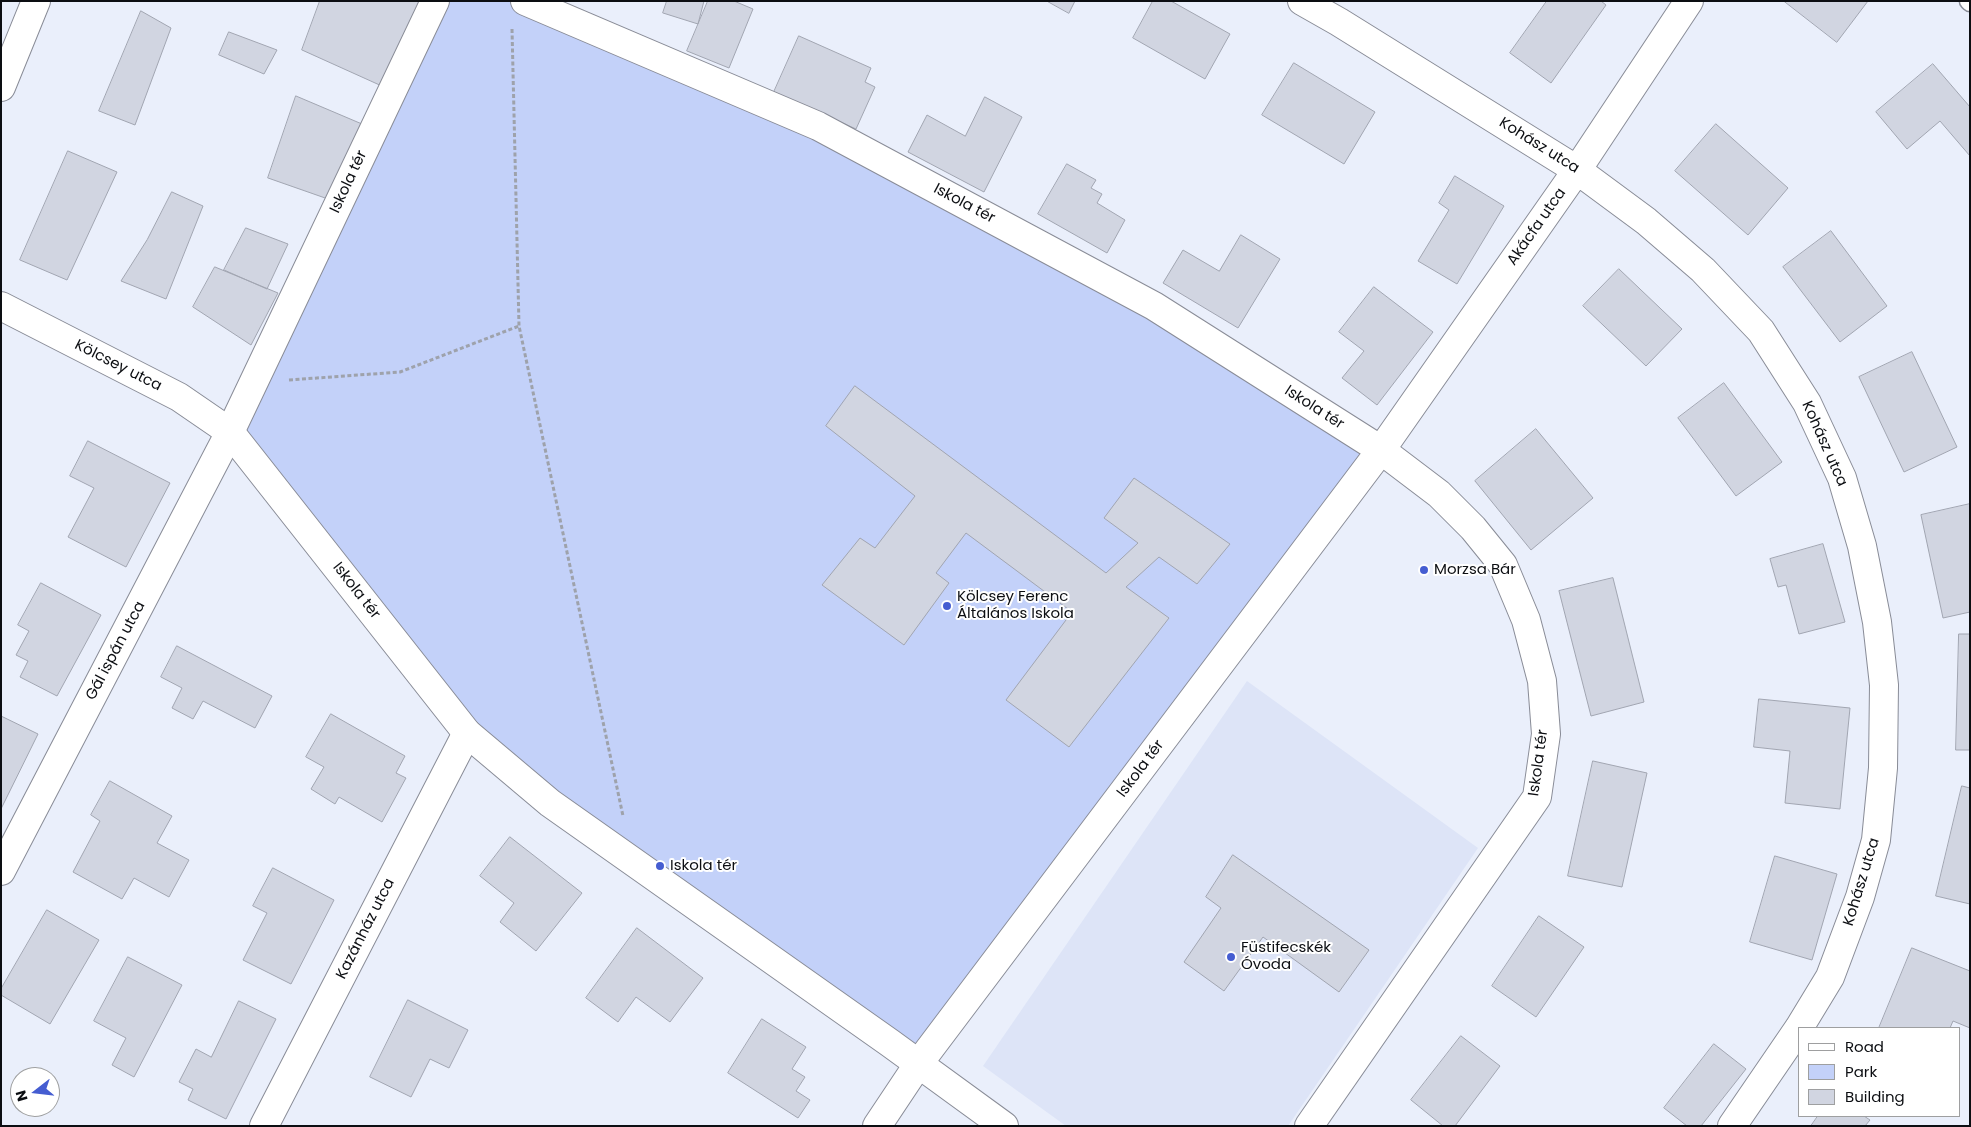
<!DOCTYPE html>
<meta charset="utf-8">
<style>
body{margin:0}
#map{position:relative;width:1971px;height:1127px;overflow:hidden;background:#eaeffb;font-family:Poppins,sans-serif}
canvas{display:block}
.frame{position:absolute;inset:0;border:2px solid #0c0e12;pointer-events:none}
.legend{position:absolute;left:1798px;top:1027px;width:162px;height:90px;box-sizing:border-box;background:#fff;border:1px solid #9e9fa0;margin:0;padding:6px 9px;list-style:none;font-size:15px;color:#0c0e12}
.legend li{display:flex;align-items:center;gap:10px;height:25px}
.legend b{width:25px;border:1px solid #9e9fa0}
.north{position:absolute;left:10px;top:1067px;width:50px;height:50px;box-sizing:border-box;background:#fff;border:1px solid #9e9fa0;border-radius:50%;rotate:254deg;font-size:14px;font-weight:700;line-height:20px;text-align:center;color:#0c0e12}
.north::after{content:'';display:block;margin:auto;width:18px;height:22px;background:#455dd1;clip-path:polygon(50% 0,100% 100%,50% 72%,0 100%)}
</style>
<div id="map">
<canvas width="1971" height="1127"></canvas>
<div class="frame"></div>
<ul class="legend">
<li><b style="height:6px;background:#fff"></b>Road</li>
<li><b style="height:14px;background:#c3d1f9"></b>Park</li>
<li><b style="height:14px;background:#d1d5e1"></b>Building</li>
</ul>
<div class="north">N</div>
</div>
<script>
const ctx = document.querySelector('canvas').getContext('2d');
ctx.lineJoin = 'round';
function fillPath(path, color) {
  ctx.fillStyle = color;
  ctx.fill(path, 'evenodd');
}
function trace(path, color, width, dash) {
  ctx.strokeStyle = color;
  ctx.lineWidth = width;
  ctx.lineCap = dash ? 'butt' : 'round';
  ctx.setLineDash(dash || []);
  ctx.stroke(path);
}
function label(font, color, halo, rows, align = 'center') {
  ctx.font = font + ' Poppins,sans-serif';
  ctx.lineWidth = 4;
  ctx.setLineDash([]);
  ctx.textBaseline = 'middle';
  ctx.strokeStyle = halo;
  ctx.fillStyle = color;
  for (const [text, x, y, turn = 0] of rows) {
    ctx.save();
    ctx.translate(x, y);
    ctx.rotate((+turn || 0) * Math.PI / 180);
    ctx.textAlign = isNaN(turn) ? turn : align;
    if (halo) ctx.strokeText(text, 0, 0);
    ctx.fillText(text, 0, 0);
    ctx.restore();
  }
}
const built = new Path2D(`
 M1247 681 1478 848 1288 1126H1066L983 1066Z`);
const green = new Path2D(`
 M435 1H525L818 126 1381 450 919 1063 467 733 230 432Z`);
const building = new Path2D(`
 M320 1H422L384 87 302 50Z
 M667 1H704L698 24 663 13Z
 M708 1H734L753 9 729 68 687 51Z
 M1047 1H1075L1069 13Z
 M1153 1H1171L1230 34 1205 79 1133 38Z
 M1547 1H1601L1606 5 1551 83 1510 53Z
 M1784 1H1868L1837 42Z
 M141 11 171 28 135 125 99 111Z
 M229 32 277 50 264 74 219 55Z
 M799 36 871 68 865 82 875 87 856 129 774 92Z
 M1294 63 1375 112 1344 164 1262 115Z
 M1933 64 1970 107V156L1940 121 1907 149 1876 112Z
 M296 96 362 124 328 199 268 178Z
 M985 97 1022 117 984 192 908 152 927 115 965 136Z
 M1716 124 1788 188 1748 235 1675 171Z
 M68 151 117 172 67 280 20 260Z
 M1067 164 1096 180 1091 188 1102 194 1097 203 1125 220 1107 253 1038 214Z
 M1455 176 1504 206 1457 284 1418 261 1449 210 1439 203Z
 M172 192 203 206 166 299 121 281 147 240Z
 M246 228 288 244 267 289 224 270Z
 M1831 231 1887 306 1840 342 1783 267Z
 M1241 235 1280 259 1238 328 1163 283 1183 250 1219 271Z
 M215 267 278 293 251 345 193 307Z
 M1619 269 1682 329 1646 366 1583 306Z
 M1374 287 1433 332 1377 405 1342 378 1364 351 1339 332Z
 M1912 352 1957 447 1904 472 1859 377Z
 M1724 383 1782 462 1736 496 1678 418Z
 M855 386 1106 573 1138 543 1104 518 1134 478 1230 544 1197 584 1159 557 1126 587 1169 618 1069 747 1006 700 1072 612 966 533 936 573 949 583 904 645 822 585 860 538 875 548 915 496 826 426Z
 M1536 429 1593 498 1531 550 1475 481Z
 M88 441 170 483 126 567 68 537 94 488 70 476Z
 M1970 504V612L1943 618 1921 515Z
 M1823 544 1845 622 1799 634 1786 585 1778 587 1770 559Z
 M1613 578 1644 702 1591 716 1559 591Z
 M41 583 101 615 57 696 20 677 28 661 16 655 29 631 18 625Z
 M1959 634H1970V750H1956Z
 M177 646 272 696 255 728 203 701 193 719 172 708 182 688 161 677Z
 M1759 699 1850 708 1840 809 1785 803 1790 751 1754 747Z
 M331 714 405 756 396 773 406 778 382 822 339 797 335 804 311 789 324 767 306 757Z
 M1 716 38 734 1 809Z
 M1593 761 1647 773 1622 887 1568 876Z
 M110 781 172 816 157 843 189 860 169 897 134 878 122 899 73 872 100 821 91 815Z
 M1962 786 1970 788V904L1936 896Z
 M510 837 582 893 536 951 500 922 514 903 480 876Z
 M1233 855 1369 950 1339 992 1263 937 1224 991 1184 962 1221 908 1206 897Z
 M1775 856 1837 874 1812 960 1750 942Z
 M273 868 334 900 291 984 243 960 267 913 253 906Z
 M47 910 99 940 50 1024 1 995V989Z
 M1539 916 1584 947 1536 1017 1492 986Z
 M637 928 703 978 670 1022 636 997 618 1022 586 998Z
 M1912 948 1970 971V1028L1953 1021 1950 1028H1879Z
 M128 957 182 985 134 1077 112 1065 126 1038 94 1021Z
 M408 1000 468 1030 449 1068 430 1059 411 1097 370 1077Z
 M239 1001 276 1019 226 1119 188 1100 193 1089 179 1082 196 1049 211 1057Z
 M762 1019 806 1047 792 1069 805 1077 796 1091 810 1100 798 1118 728 1073Z
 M1461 1036 1500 1066 1455 1126H1443L1411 1100Z
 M1714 1044 1746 1069 1701 1126H1687L1664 1108Z
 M1818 1116H1864L1870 1120 1865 1126H1811Z`);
const path = new Path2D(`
 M512 29 519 326 623 816
 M289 380 400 372 519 326`);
const service = new Path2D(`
 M1968 1 1970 3`);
const minor = new Path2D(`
 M525 1 818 126 1154 306 1381 450 1439 494 1473 528 1503 565 1526 620 1542 681 1546 734 1537 797 1309 1126
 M1302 1 1339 22 1577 170 1646 221 1703 270 1761 331 1807 403 1842 478 1862 546 1877 622 1884 685 1883 768 1876 840 1860 897 1830 977 1799 1028 1732 1126
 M1 871 230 432 435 1
 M264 1126 467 733
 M877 1126 919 1063 1381 450 1577 170 1689 1`);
const tertiary = new Path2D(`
 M1 87 36 1
 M1 306 179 397 230 432 467 733 550 803 890 1043 1004 1126`);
const markers = [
 [1424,570,5,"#455dd1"],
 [947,606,5,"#455dd1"],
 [660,866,5,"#455dd1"],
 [1231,957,5,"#455dd1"]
];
const streetNames = [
 ["Kohász utca",1539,146,32],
 ["Iskola tér",349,182,-65],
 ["Iskola tér",964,204,28],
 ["Akácfa utca",1537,227,-55],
 ["Kölcsey utca",118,366,27],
 ["Iskola tér",1314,408,33],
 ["Kohász utca",1824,444,66],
 ["Iskola tér",356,591,52],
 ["Gál ispán utca",116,651,-62],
 ["Iskola tér",1539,763,-82],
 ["Iskola tér",1141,769,-53],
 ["Kohász utca",1862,882,-73],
 ["Kazánház utca",366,929,-63]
];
const poiNames = [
 ["Morzsa Bár",1434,570],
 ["Kölcsey Ferenc",957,597],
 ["Általános Iskola",957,614],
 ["Iskola tér",670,866],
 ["Füstifecskék",1241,948],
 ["Óvoda",1241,965]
];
fillPath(built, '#dde4f7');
fillPath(green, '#c3d1f9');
fillPath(building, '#d1d5e1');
trace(building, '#a1a5b1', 1);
trace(service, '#898c97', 19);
trace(minor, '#898c97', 30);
trace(tertiary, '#898c97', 30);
trace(path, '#9ea2ab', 3, [4, 2.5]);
trace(service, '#fff', 16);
trace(minor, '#fff', 28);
trace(tertiary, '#fff', 28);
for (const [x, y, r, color] of markers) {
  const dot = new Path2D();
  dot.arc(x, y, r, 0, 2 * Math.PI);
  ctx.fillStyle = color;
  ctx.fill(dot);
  trace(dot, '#fff', 2);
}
label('15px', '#0c0e12', '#fff', streetNames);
label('15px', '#0c0e12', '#fff', poiNames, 'left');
</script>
